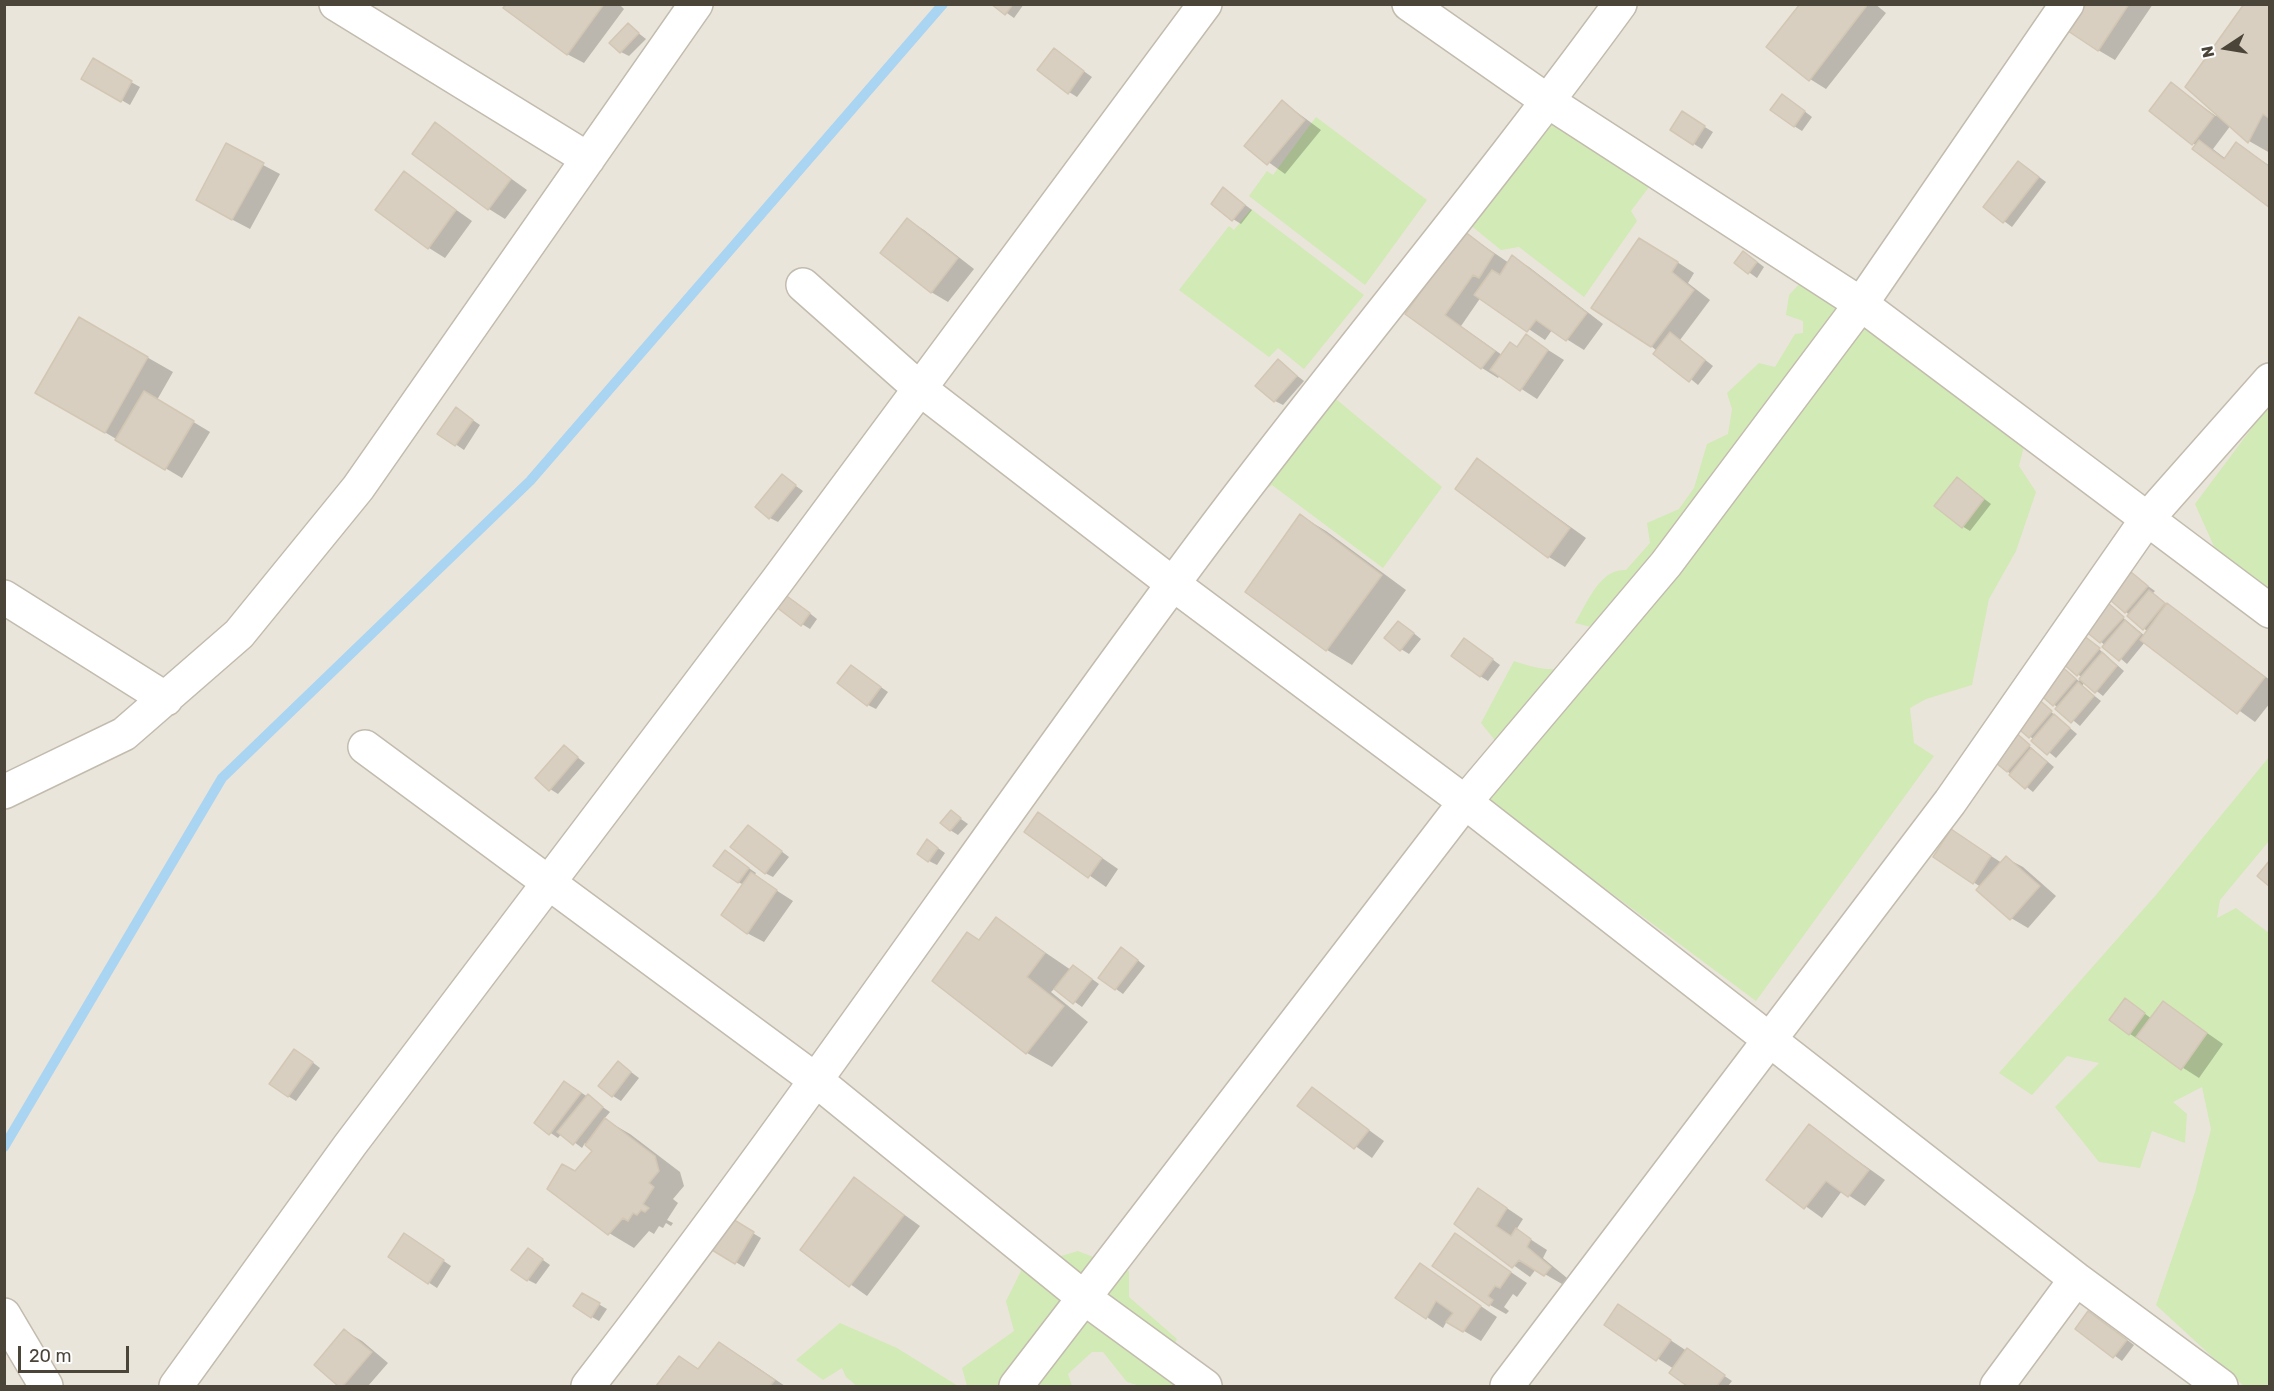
<!DOCTYPE html>
<style>
body{margin:0}
#map{position:relative;width:2274px;height:1391px;overflow:hidden;background:#f6f3ec;font-family:Rubik,sans-serif}
canvas{display:block}
.frame{position:absolute;inset:0;border:6px solid #4b4439;pointer-events:none}
.north{position:absolute;left:2196px;top:18px;width:60px;height:60px;-webkit-text-stroke:4px #fff;paint-order:stroke;rotate:258deg;font-size:16px;font-weight:700;line-height:24px;text-align:center;color:#4b4439}
.north::after{content:'';display:block;margin:auto;width:21px;height:27px;background:#4b4439;clip-path:polygon(50% 0,100% 100%,50% 72%,0 100%)}
.scale{position:absolute;left:18px;top:1346px;width:111px;height:27px;box-sizing:border-box;border:3px solid #4b4439;border-top:0;padding-left:8px;font-size:18px;line-height:21px;white-space:nowrap;color:#4b4439;-webkit-text-stroke:4px #fff;paint-order:stroke}
</style>
<div id="map">
<canvas width="2274" height="1391"></canvas>
<div class="frame"></div>
<div class="north">N</div>
<div class="scale">20 m</div>
</div>
<script>
const ctx = document.querySelector('canvas').getContext('2d');
ctx.lineJoin = 'round';
function fillPath(path, color) {
  ctx.fillStyle = color;
  ctx.fill(path, 'evenodd');
}
function trace(path, color, width, dash) {
  ctx.strokeStyle = color;
  ctx.lineWidth = width;
  ctx.lineCap = dash ? 'butt' : 'round';
  ctx.setLineDash(dash || []);
  ctx.stroke(path);
}
const residential = new Path2D(`
 M5 5H2269V1386H5Z`);
const green = new Path2D(`
 M1316 117 1427 200 1365 285 1249 196 1267 171 1273 175Z
 M1543 118 1655 179 1631 211 1637 221 1584 297 1519 247 1501 250 1469 224Z
 M1251 209 1364 295 1304 369 1278 348 1269 357 1179 290 1229 226 1234 230Z
 M1804 279 2025 442 2019 466 2036 492 2016 551 1989 599 1972 685 1926 699 1910 708 1914 743 1934 756 1756 1001 1488 801 1515 765 1481 723 1514 661C1567 679 1566 666 1603 630L1575 623C1587 603 1600 568 1626 570L1650 543 1647 523 1679 509 1694 488 1707 444 1728 434 1732 409 1727 393 1759 363 1775 367 1795 334 1803 333V321L1786 315 1789 295Z
 M1319 385 1442 487 1383 568 1272 485 1262 492Z
 M2269 405V624L2239 602 2195 504Z
 M2269 757V841L2220 900 2217 918 2236 908 2269 933V1386H2244L2156 1305 2195 1192 2211 1129 2202 1087 2173 1102 2187 1114 2185 1143 2152 1131 2140 1168 2099 1162 2055 1107 2099 1063 2067 1056 2032 1095 1999 1073 2156 895Z
 M1078 1251 1129 1271V1297L1177 1339 1171 1351 1185 1386H1140L1127 1382 1103 1352H1092L1068 1374 1072 1386H967L962 1368 1014 1331 1006 1301 1023 1267Z
 M840 1323 897 1348 958 1386H857L846 1377 842 1368 823 1380 796 1360Z`);
const shadow = new Path2D(`
 M507 4H619L624 9 584 63 567 54Z
 M994 4H1024L1014 18Z
 M1801 4H1875L1886 13 1826 89 1810 79Z
 M2084 4H2153L2115 60 2098 50Z
 M2270 4V153L2249 141 2231 125 2213 149 2226 159 2237 144 2270 166V206L2193 143 2171 84 2216 116Z
 M628 25 646 39 629 56 621 52Z
 M1054 50 1092 77 1077 97 1069 92Z
 M93 61 140 87 130 105 83 78Z
 M1790 100 1812 117 1802 131 1794 126Z
 M1283 102 1321 130 1285 174 1246 146Z
 M1690 118 1713 132 1702 149 1672 130Z
 M435 124 527 190 505 219 489 209Z
 M263 165 280 174 250 229 214 210Z
 M2026 167 2046 182 2012 227 1985 207Z
 M404 173 472 221 445 258 429 248Z
 M1231 194 1252 210 1241 224 1233 219Z
 M908 220 924 230 974 269 948 302 931 292Z
 M1465 233 1509 263 1512 257 1529 267 1603 324 1584 350 1552 330 1545 340 1481 297 1461 326 1502 355 1518 348 1526 336 1564 360 1537 399 1500 375 1498 378 1482 368 1408 313Z
 M1657 249 1694 273 1688 283 1710 300 1680 340 1713 366 1698 385 1651 346Z
 M1751 257 1764 267 1757 278 1736 263Z
 M80 319 173 372 157 400 210 432 182 478 37 392Z
 M1278 361 1304 381 1283 405 1275 401Z
 M464 414 480 425 464 450 439 433Z
 M1477 460 1586 538 1565 567 1549 557Z
 M782 476 803 491 778 522 770 518Z
 M1965 484 1991 504 1970 531 1962 526Z
 M1301 516 1326 531 1406 590 1352 665 1327 650Z
 M2131 574 2155 591 2153 593 2170 607 2270 680V703L2255 722 2145 642 2127 664 2087 630 2108 605 2145 636 2148 632 2126 612Z
 M793 600 817 619 810 629 802 624Z
 M1406 627 1421 639 1409 654 1401 649Z
 M2084 636 2124 671 2103 696 2085 682 2082 686 2101 701 2080 726 2039 692 2060 667 2079 681 2082 677 2077 674Z
 M1472 644 1500 665 1488 681 1480 676Z
 M852 667 888 692 876 709 868 705Z
 M2036 699 2077 734 2056 758 2015 724Z
 M2014 733 2054 767 2033 792 2007 771Z
 M564 747 585 763 558 794 550 789Z
 M951 812 968 824 958 835 950 830Z
 M1039 814 1118 869 1106 887 1027 832Z
 M748 826 789 857 773 877 765 873Z
 M1952 831 2002 863 2006 858 2023 867 2056 896 2028 928 2011 918 1981 887 1973 882Z
 M935 846 945 853 937 865 929 861Z
 M733 857 756 873 754 876 793 901 764 942 747 933 744 885 738 882Z
 M996 919 1071 970 1074 966 1099 984 1082 1007 1055 988 1051 992 1088 1022 1052 1067 1027 1053 934 980 980 941Z
 M1130 954 1145 966 1123 994 1116 989Z
 M2164 1003 2223 1044 2199 1078 2130 1034 2133 1005 2152 1019Z
 M303 1055 320 1068 296 1101 288 1096Z
 M619 1063 639 1078 621 1101 613 1096Z
 M573 1087 610 1112 604 1119 630 1134 680 1172 684 1186 673 1199 678 1203 667 1220 673 1223 671 1226 666 1223 663 1228 659 1226 654 1234 649 1231 634 1248 609 1233 576 1173 594 1151 585 1143 582 1148 562 1133 558 1138 536 1123Z
 M1312 1089 1384 1141 1372 1158 1300 1106Z
 M1809 1126 1885 1180 1865 1206 1842 1191 1822 1218 1768 1179Z
 M855 1179 920 1226 867 1296 802 1250Z
 M1495 1200 1523 1219 1516 1230 1547 1250 1543 1258 1567 1278 1562 1284 1536 1269 1530 1277 1456 1224Z
 M731 1220 761 1238 744 1267 714 1249Z
 M1456 1235 1527 1283 1517 1297 1513 1294 1504 1307 1509 1311 1506 1314 1490 1305Z
 M412 1239 451 1266 437 1288 390 1257Z
 M536 1255 550 1265 536 1284 528 1280Z
 M1420 1265 1497 1317 1481 1341 1447 1321 1443 1328 1397 1297Z
 M583 1295 607 1309 599 1321 592 1317Z
 M1619 1306 1732 1381 1728 1386H1689L1671 1373 1674 1369 1606 1325Z
 M2096 1317 2134 1345 2122 1361 2077 1328Z
 M345 1331 362 1341 388 1363 368 1386H340L316 1365Z
 M719 1344 745 1359 785 1386H658L680 1358 699 1369Z`);
const stream = new Path2D(`
 M4 1147 222 778 530 481 943 4`);
const building = new Path2D(`
 M506 4H604L567 55 503 8Z
 M991 4H1013L1005 15Z
 M1800 4H1868L1809 81 1766 47Z
 M2082 4H2129L2098 51 2065 29Z
 M2244 4H2270V119L2263 114 2248 143 2185 87Z
 M628 23 639 33 620 53 609 43Z
 M1054 48 1084 71 1068 94 1037 70Z
 M93 58 132 81 121 102 81 79Z
 M2171 82 2214 116 2192 145 2149 111Z
 M1782 94 1805 111 1794 127 1770 110Z
 M1282 100 1305 120 1267 165 1244 146Z
 M1682 111 1705 126 1693 145 1670 130Z
 M435 122 511 179 488 210 412 154Z
 M2199 140 2224 159 2236 142 2270 167V208L2192 149Z
 M226 143 264 163 232 220 196 200Z
 M2018 161 2039 177 2003 223 1983 207Z
 M404 171 456 210 428 249 375 210Z
 M1223 187 1245 205 1232 221 1211 204Z
 M907 218 958 258 931 293 880 253Z
 M1464 231 1494 254 1479 278 1473 275 1445 315 1495 351 1481 369 1405 314Z
 M1639 238 1678 262 1672 272 1694 290 1651 347 1591 308Z
 M1743 251 1757 262 1748 274 1734 263Z
 M1512 255 1587 313 1566 341 1536 320 1527 332 1474 295 1492 270 1500 275Z
 M79 317 148 357 105 433 35 393Z
 M1670 332 1705 360 1689 382 1653 354Z
 M1526 334 1548 350 1520 391 1490 370 1510 342 1517 347Z
 M1278 359 1297 376 1274 402 1255 386Z
 M144 391 194 421 165 470 115 440Z
 M456 407 473 420 455 446 437 434Z
 M1477 458 1570 528 1548 558 1455 489Z
 M782 474 796 485 769 519 755 507Z
 M1957 477 1984 499 1962 528 1934 506Z
 M1300 514 1382 575 1326 651 1245 592Z
 M2131 572 2148 586 2125 613 2109 599Z
 M2149 590 2165 603 2143 630 2127 616Z
 M784 594 810 613 801 626 775 606Z
 M2108 603 2124 617 2100 643 2084 630Z
 M2167 603 2265 677 2237 714 2140 640Z
 M2125 620 2141 634 2119 661 2102 647Z
 M1398 621 1414 633 1400 651 1384 638Z
 M2083 635 2100 648 2077 676 2060 661Z
 M1464 638 1493 659 1480 677 1451 656Z
 M2102 652 2117 666 2095 693 2079 679Z
 M851 665 881 687 867 706 837 683Z
 M2060 665 2076 679 2053 706 2037 692Z
 M2078 682 2094 696 2071 723 2055 709Z
 M2036 697 2052 711 2029 738 2013 724Z
 M2054 714 2070 728 2047 755 2031 741Z
 M2014 731 2030 745 2007 772 1990 758Z
 M564 745 578 757 549 791 535 778Z
 M2031 748 2047 762 2025 789 2009 775Z
 M951 810 961 818 950 831 940 823Z
 M1038 812 1102 858 1088 878 1024 832Z
 M748 825 782 851 765 874 730 847Z
 M1951 829 1991 856 1973 884 1933 857Z
 M927 839 938 848 928 862 917 854Z
 M725 850 749 868 738 883 713 866Z
 M2006 856 2040 886 2010 920 1976 890Z
 M2270 860V887L2257 876Z
 M751 872 777 890 747 934 721 915Z
 M996 917 1045 953 1027 977 1064 1006 1026 1054 932 981 967 932 979 940Z
 M1121 947 1138 960 1115 990 1098 978Z
 M1073 965 1092 979 1073 1004 1054 989Z
 M2125 998 2145 1013 2129 1035 2109 1020Z
 M2163 1001 2207 1033 2181 1070 2136 1037Z
 M294 1049 313 1062 288 1097 269 1084Z
 M618 1061 631 1072 612 1097 598 1086Z
 M564 1081 581 1093 549 1135 534 1123Z
 M1312 1087 1369 1130 1354 1149 1297 1106Z
 M588 1094 603 1107 573 1145 557 1132Z
 M605 1118 655 1156 659 1171 649 1183 654 1187 643 1204 649 1208 645 1212 641 1210 637 1215 633 1213 628 1221 623 1218 608 1235 547 1189 562 1164 575 1171 592 1151 585 1145Z
 M1809 1124 1869 1170 1848 1197 1826 1181 1804 1209 1766 1180Z
 M854 1177 904 1215 849 1287 800 1250Z
 M1478 1188 1507 1208 1496 1226 1511 1236 1516 1228 1531 1239 1527 1247 1551 1267 1544 1276 1519 1260 1512 1268 1454 1224Z
 M731 1218 754 1232 735 1264 712 1250Z
 M404 1233 444 1260 428 1284 388 1257Z
 M1455 1233 1511 1272 1500 1288 1495 1286 1488 1296 1493 1300 1489 1306 1432 1266Z
 M528 1248 543 1259 527 1281 511 1270Z
 M1420 1263 1481 1306 1463 1332 1446 1322 1453 1313 1436 1301 1426 1319 1395 1298Z
 M582 1293 600 1303 591 1318 573 1306Z
 M1618 1304 1671 1340 1656 1361 1604 1325Z
 M2088 1311 2127 1340 2113 1358 2075 1329Z
 M344 1329 372 1352 343 1386H338L314 1365Z
 M719 1342 775 1380 770 1386H656L679 1356 698 1369Z
 M1687 1348 1725 1375 1717 1386H1687L1669 1373Z`);
const minor = new Path2D(`
 M336 4 588 159
 M1409 4 1549 102 1861 304 2270 611
 M803 285 919 388 1173 584 1465 802 2076 1279 2221 1386
 M4 597 166 699
 M365 747 817 1081 1083 1297 1205 1386
 M4 792 124 734 239 634 358 488 696 4
 M4 1315 46 1386
 M176 1386 350 1145 777 581 1205 4
 M588 1386C790 1126 974 853 1170 588 1315 390 1475 203 1620 4
 M1016 1386 1465 802 1666 564 1861 304 2067 4
 M1507 1386 1950 802 2147 519 2270 380
 M1997 1386 2076 1279`);
fillPath(residential, '#eae5da');
fillPath(green, '#d2eab5');
fillPath(shadow, '#0003');
trace(stream, '#a9d4f2', 10);
fillPath(building, '#d8cfc1');
trace(building, '#d3c7b4', 1.5);
trace(minor, '#c2bbae', 36);
trace(minor, '#fff', 33);
</script>
